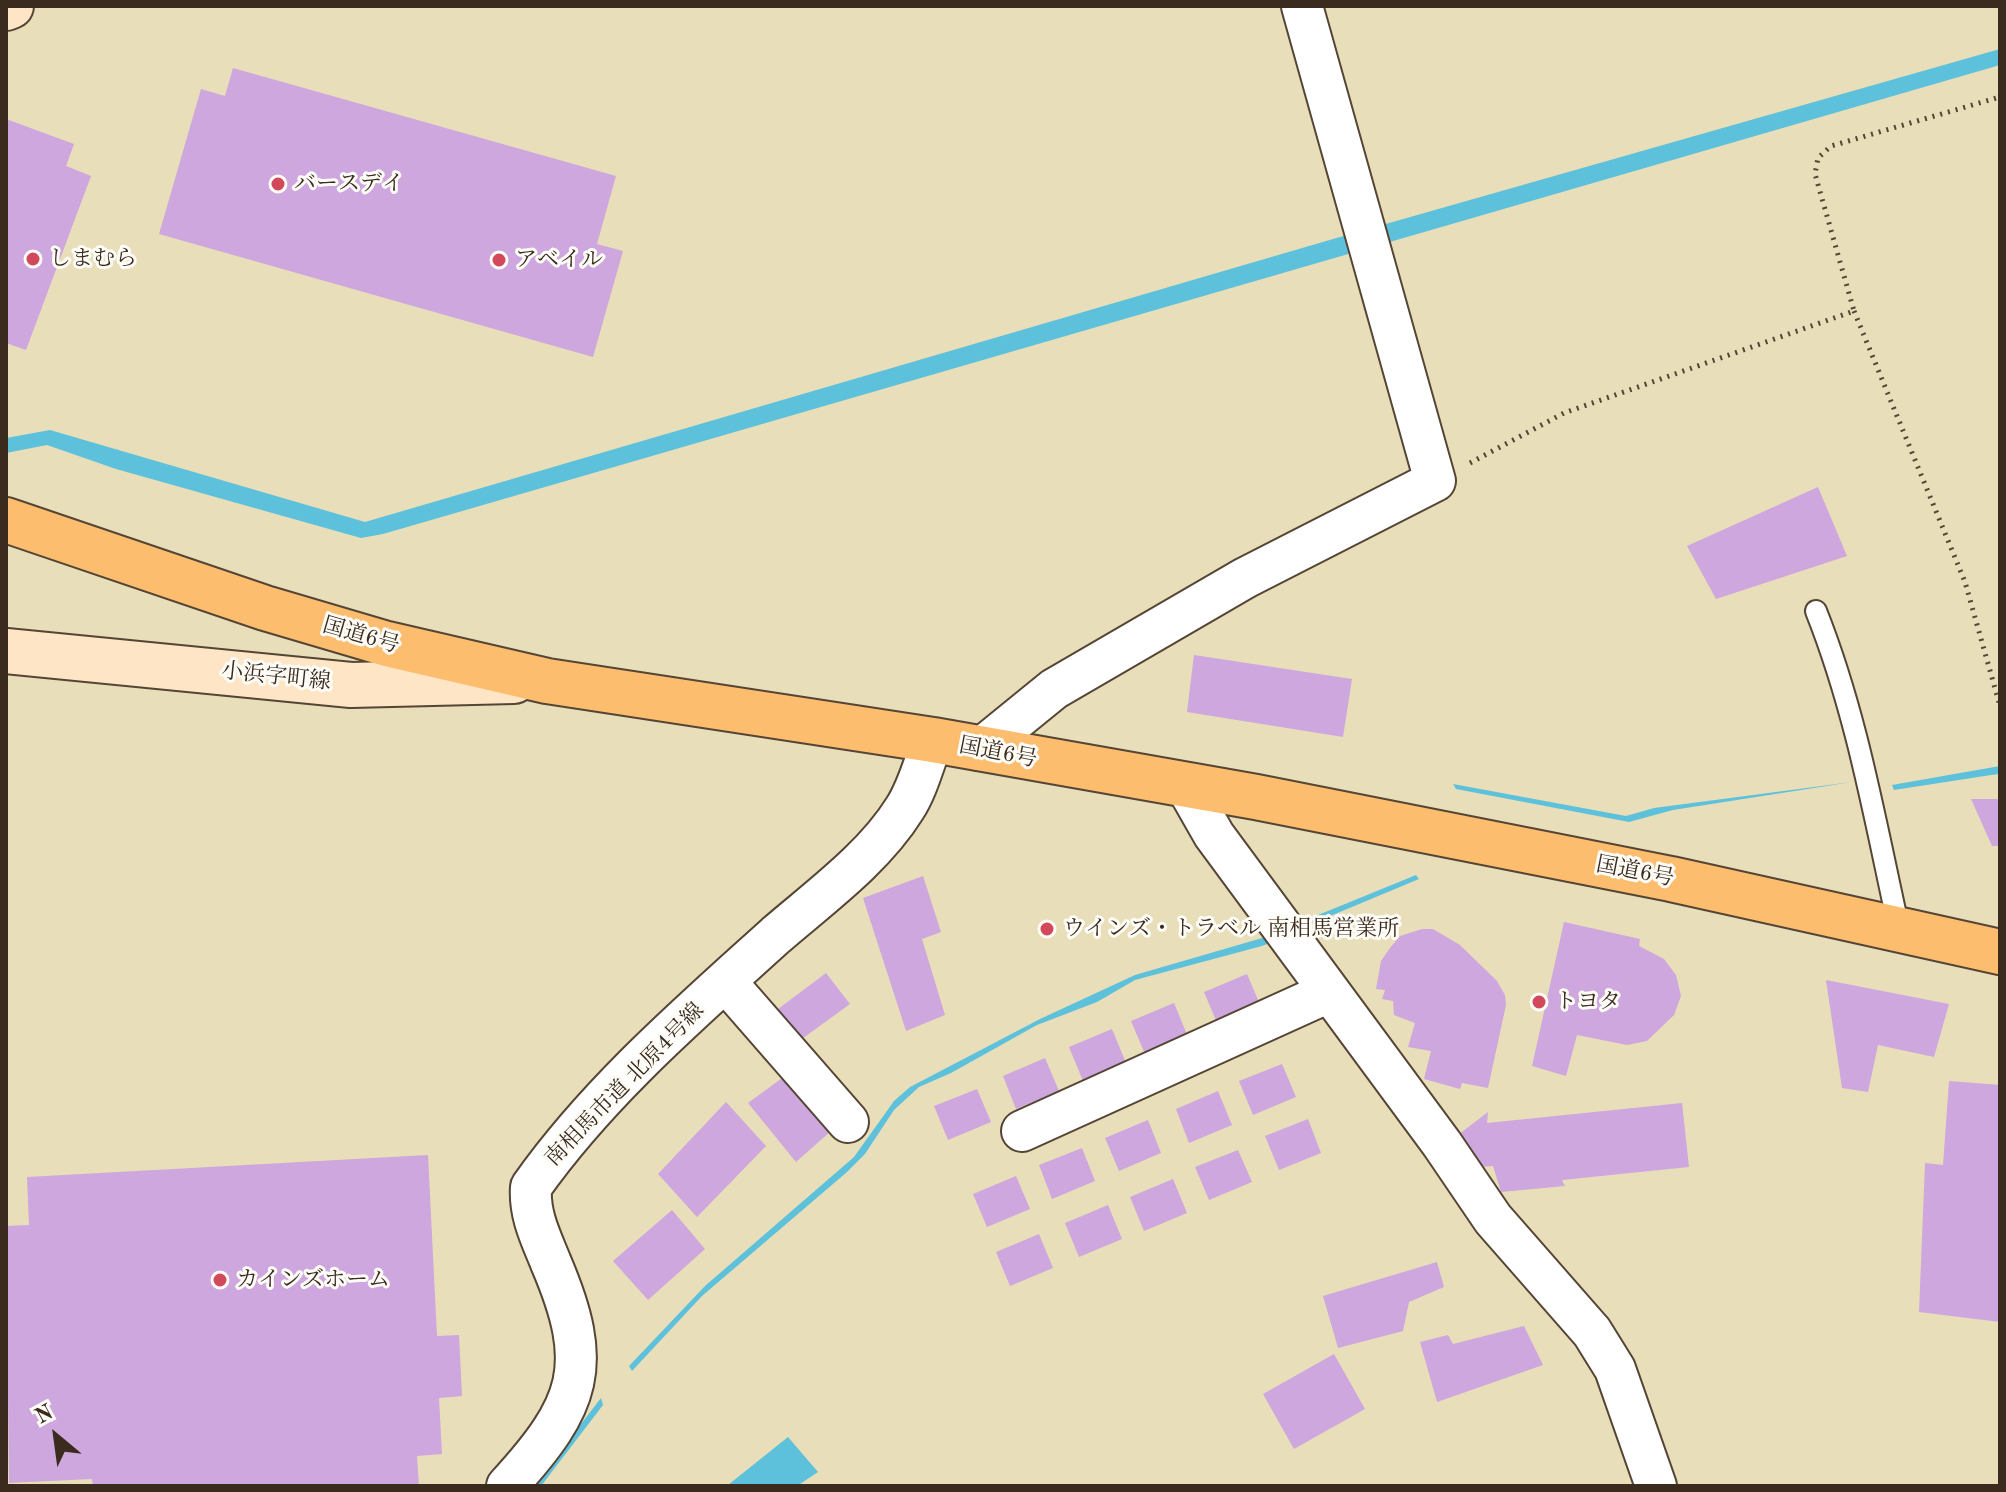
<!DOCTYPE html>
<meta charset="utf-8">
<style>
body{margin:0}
#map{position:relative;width:2006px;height:1492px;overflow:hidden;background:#e8deba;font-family:"Old Standard TT",serif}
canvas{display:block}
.frame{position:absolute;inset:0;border:8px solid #3b2a1e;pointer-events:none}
.north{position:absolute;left:16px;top:1396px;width:80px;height:80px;-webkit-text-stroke:6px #fdfcf7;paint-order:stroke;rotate:331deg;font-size:22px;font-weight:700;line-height:32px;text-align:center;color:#3b2a1e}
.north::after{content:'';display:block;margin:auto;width:28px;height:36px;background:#3b2a1e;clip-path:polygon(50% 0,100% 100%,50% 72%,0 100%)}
</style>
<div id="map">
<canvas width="2006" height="1492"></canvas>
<div class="frame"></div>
<div class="north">N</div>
</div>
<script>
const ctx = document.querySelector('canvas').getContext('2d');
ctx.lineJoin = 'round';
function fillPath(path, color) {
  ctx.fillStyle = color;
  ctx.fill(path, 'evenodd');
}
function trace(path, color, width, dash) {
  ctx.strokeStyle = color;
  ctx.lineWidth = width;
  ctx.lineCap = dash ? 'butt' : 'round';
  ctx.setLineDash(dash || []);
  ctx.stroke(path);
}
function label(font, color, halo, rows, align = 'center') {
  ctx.font = font + ' "Old Standard TT","Noto Serif JP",serif';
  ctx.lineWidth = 6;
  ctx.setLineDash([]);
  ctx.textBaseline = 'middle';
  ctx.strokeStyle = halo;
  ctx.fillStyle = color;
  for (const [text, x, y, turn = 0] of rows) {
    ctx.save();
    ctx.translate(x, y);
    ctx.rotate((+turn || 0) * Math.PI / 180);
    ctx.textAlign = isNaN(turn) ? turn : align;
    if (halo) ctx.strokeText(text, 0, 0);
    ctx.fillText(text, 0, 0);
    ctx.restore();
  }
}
const water = new Path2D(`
 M2000 49V65L383 534 361 538 116 469 47 445 6 453V438L50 430 365 522 1333 239Z
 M2000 766V774L1991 775 1894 790 1892 785Z
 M1852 782 1673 810 1629 822 1456 789 1453 784 1626 816 1654 808Z
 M1416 875 1419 879 1304 927 1301 922Z
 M1269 936 1272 942 1262 946 1135 980 1097 1002 1037 1025 951 1073 919 1087 894 1110 865 1154 847 1172 702 1296 632 1371 629 1366 705 1286 854 1157 894 1101 910 1087 1040 1019 1135 975Z
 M601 1398 603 1405 541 1486H533Z
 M788 1437 818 1472 797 1486 728 1485Z`);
const building = new Path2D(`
 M233 68 616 176 597 244 623 251 593 357 159 234 201 89 225 96Z
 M6 119 74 144 66 166 91 176 26 350 6 343Z
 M1818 487 1847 556 1716 599 1687 546Z
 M1194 655 1352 679 1343 737 1187 712Z
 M1971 799H2000V846H1992Z
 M923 876 941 932 922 939 945 1015 906 1031 863 898Z
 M1564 922 1640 939 1639 946 1664 959 1676 975 1681 996 1674 1015 1647 1041 1627 1045 1577 1035 1566 1076 1532 1066Z
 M1422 929H1433L1460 945 1497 981 1505 995 1506 1005 1488 1088 1462 1083 1460 1089 1424 1079 1431 1051 1408 1047 1415 1023 1394 1015 1393 1001 1382 999 1385 990 1376 989 1381 961 1390 948 1400 936Z
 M826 973 850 1004 799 1041 774 1012Z
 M1247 974 1261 1007 1218 1025 1204 992Z
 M1826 980 1949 1004 1934 1057 1878 1045 1868 1092 1842 1088Z
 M1174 1003 1188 1037 1145 1054 1131 1021Z
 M1112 1029 1126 1063 1083 1081 1069 1047Z
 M1045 1058 1059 1091 1016 1109 1003 1076Z
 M1282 1064 1296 1097 1253 1115 1239 1081Z
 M789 1073 831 1131 796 1162 748 1103Z
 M1949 1081 2000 1085V1322L1919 1312 1925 1163 1943 1165Z
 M977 1089 991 1122 948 1140 934 1106Z
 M1218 1091 1232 1125 1189 1143 1176 1109Z
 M726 1102 766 1146 697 1217 658 1174Z
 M1682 1103 1689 1167 1562 1180 1565 1186 1501 1192 1493 1166 1479 1167 1458 1135 1488 1112 1487 1123Z
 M1308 1119 1321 1153 1279 1170 1265 1136Z
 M1148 1120 1161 1153 1119 1171 1105 1138Z
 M1082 1148 1095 1181 1052 1199 1039 1165Z
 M1238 1150 1252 1182 1209 1200 1195 1167Z
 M428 1155 437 1336 459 1335 462 1396 439 1398 442 1454 417 1456 419 1486H93L92 1479 9 1483 6 1226 29 1225 27 1177Z
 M1016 1176 1030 1209 987 1227 973 1194Z
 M1173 1179 1187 1213 1144 1231 1130 1197Z
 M1108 1205 1122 1239 1079 1257 1065 1223Z
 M672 1210 705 1249 648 1300 613 1261Z
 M1039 1234 1053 1268 1010 1286 996 1252Z
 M1437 1262 1444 1287 1409 1302 1403 1331 1338 1348 1323 1296Z
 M1524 1326 1543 1365 1437 1402 1420 1342 1448 1335 1453 1344Z
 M1334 1354 1365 1409 1294 1449 1263 1394Z`);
const path = new Path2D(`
 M1854 311 1965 582 2000 706
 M1470 463 1564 413 1854 311 1815 174 1818 158 1831 146 2000 97`);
const lane = new Path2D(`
 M1816 611C1857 714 1875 821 1899 929`);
const street = new Path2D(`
 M979 750 1054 689 1245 578 1435 481 1302 6
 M1186 786 1214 835 1442 1144 1493 1219 1592 1332 1615 1369 1656 1486
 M725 981 848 1122
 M1022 1131 1329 992
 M507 1486C581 1405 595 1366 551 1263 541 1238 529 1215 531 1187 598 1092 691 1012 776 935 820 897 874 858 905 808 918 788 924 762 933 740`);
const secondary = new Path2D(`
 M6 8 11 6
 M6 651 351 685 514 681`);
const highway = new Path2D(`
 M6 520 265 608 387 644 547 681 933 740 1256 797 1671 879 2000 952`);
const markers = [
 [278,184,8,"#d1495b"],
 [33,259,8,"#d1495b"],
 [499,260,8,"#d1495b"],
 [1047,929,8,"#d1495b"],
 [1539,1002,8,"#d1495b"],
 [220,1280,8,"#d1495b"]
];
const poiNames = [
 ["バースデイ",294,184],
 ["しまむら",49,259],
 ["アベイル",515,260],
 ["ウインズ・トラベル 南相馬営業所",1063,929],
 ["トヨタ",1555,1002],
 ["カインズホーム",236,1280]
];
const streetNames = [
 ["国道6号",361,636,16],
 ["小浜字町線",276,677,6],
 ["国道6号",998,753,11],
 ["国道6号",1635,872,11],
 ["南相馬市道 北原4号線",625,1085,-46]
];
fillPath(water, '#5dc1db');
fillPath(building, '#cda7de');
trace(lane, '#554535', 24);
trace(street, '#554535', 44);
trace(secondary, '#554535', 48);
trace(highway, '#554535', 48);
trace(path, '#554535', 5, [2, 6]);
trace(lane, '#fff', 20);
trace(street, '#fff', 40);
trace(secondary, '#fee5c5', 44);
trace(highway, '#fcbd6f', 44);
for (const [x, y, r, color] of markers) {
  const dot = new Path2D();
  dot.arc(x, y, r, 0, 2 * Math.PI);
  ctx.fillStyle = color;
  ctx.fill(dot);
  trace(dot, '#fdfcf7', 3);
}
label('22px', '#3b2a1e', '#fdfcf7', poiNames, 'left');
label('22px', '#3b2a1e', '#fdfcf7', streetNames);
</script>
